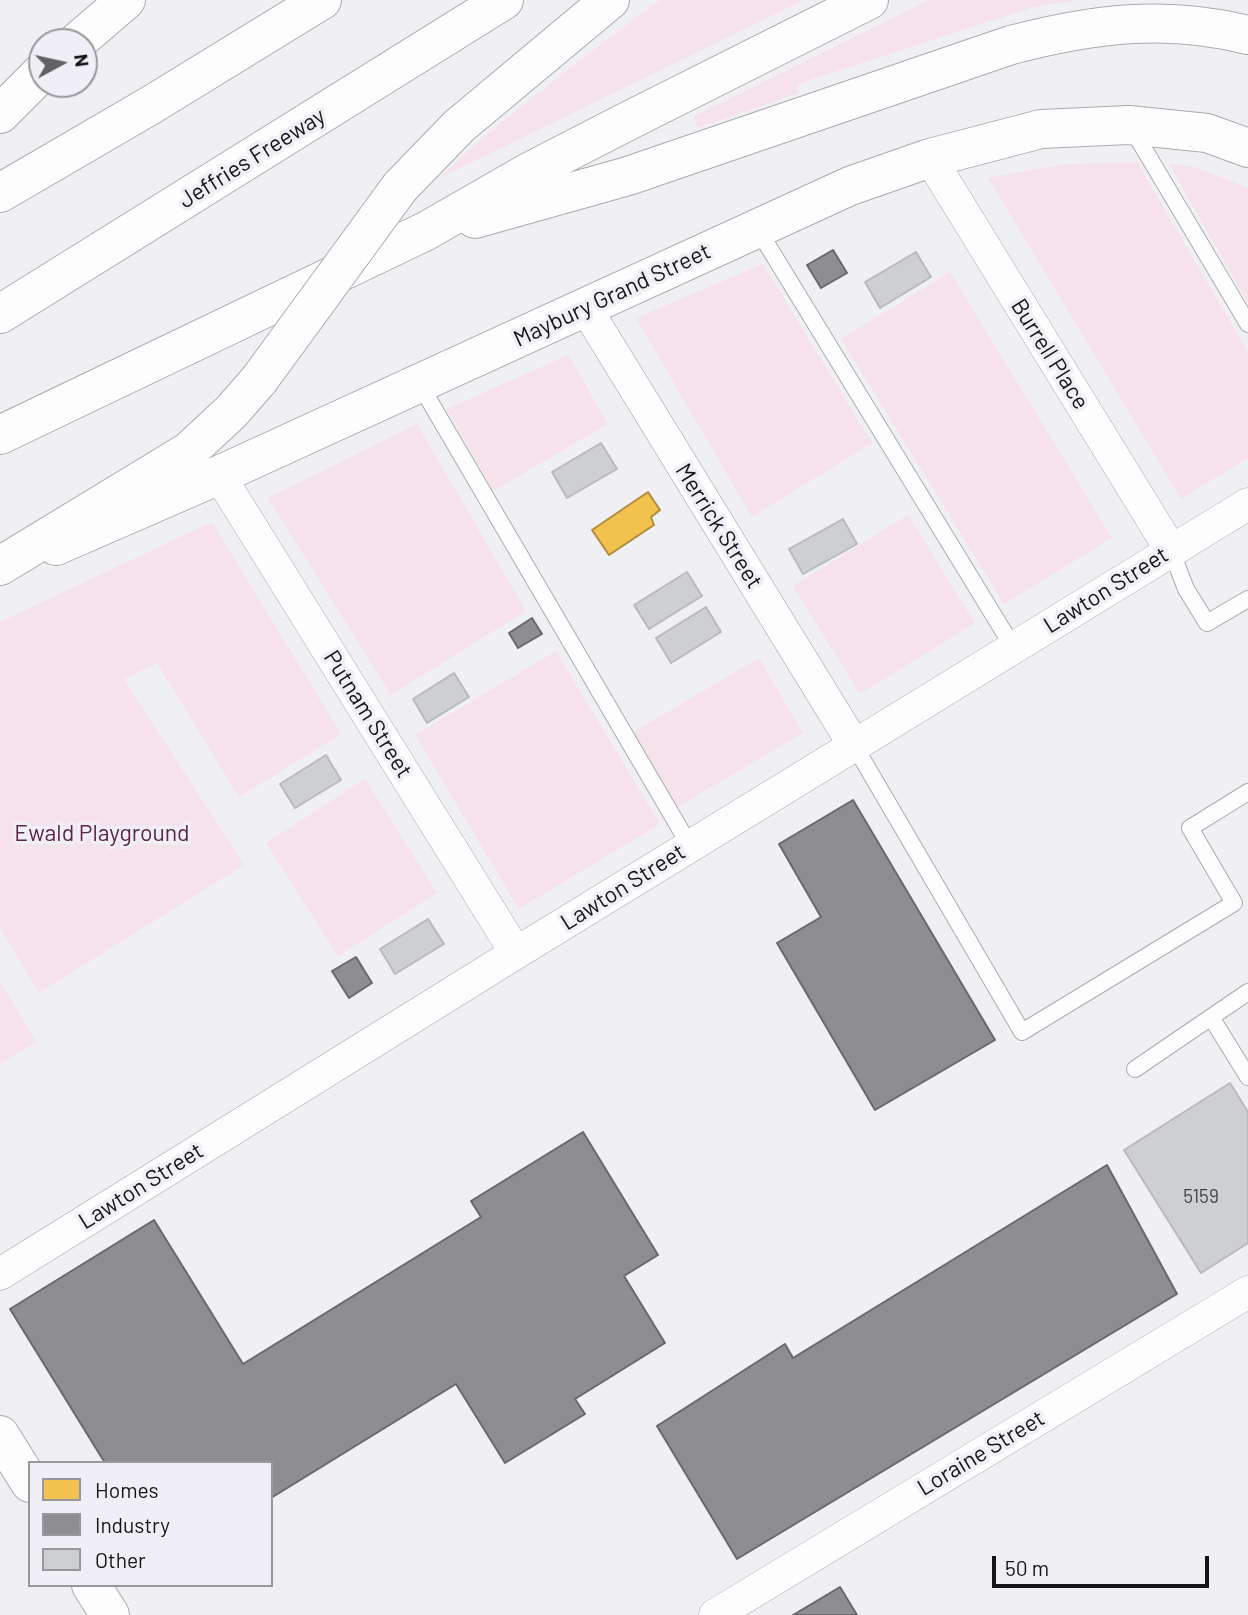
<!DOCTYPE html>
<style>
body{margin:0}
#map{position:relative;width:1248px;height:1615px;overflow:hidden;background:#f0f0f4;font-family:Barlow,sans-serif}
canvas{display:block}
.legend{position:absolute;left:28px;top:1461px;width:245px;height:126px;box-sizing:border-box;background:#efeff5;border:2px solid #98989c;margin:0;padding:9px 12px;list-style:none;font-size:21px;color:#151517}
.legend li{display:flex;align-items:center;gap:14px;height:35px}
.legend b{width:35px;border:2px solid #98989c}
.north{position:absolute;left:28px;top:28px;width:70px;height:70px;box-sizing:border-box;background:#efeff5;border:2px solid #98989c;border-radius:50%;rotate:82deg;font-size:19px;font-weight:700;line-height:28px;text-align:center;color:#151517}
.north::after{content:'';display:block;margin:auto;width:24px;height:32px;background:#626264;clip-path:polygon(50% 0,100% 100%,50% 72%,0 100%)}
.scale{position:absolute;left:992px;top:1556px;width:217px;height:32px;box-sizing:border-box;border:4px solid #151517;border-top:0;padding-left:9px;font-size:21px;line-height:24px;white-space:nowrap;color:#151517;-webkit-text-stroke:5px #efeff5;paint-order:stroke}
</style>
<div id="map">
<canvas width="1248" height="1615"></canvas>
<ul class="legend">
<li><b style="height:19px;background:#f2c14e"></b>Homes</li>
<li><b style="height:19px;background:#8d8d92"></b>Industry</li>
<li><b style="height:19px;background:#cecfd1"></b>Other</li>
</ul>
<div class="north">N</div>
<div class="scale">50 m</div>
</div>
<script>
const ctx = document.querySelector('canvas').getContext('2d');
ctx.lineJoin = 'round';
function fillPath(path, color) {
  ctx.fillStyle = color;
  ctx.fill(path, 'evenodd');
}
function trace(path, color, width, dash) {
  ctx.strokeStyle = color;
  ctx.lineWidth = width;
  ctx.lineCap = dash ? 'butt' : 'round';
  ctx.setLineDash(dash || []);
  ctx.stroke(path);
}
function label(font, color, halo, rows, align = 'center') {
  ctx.font = font + ' Barlow,sans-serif';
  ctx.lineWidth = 7;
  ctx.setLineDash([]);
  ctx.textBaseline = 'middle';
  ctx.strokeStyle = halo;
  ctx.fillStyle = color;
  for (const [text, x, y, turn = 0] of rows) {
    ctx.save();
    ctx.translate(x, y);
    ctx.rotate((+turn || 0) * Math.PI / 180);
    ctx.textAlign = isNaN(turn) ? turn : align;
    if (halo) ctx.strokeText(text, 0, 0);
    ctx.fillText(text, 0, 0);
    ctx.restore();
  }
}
const green = new Path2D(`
 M660 0H804L438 179C508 113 584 57 660 0Z
 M929 0H1079L1034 7 797 84 799 93 698 128 694 116Z
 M1137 162 1248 352V458L1181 499 988 178 1066 164Z
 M1169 164 1195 167 1248 188V303Z
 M763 264 872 443 752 517 636 318Z
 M950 272 1112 538 1004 604 841 339Z
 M568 355 608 424 493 491 447 409Z
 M417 424 526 611 391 695 268 498Z
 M908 515 975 623 860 694 793 586Z
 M212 522 341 734 239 797 157 663 124 679 244 865 39 993 0 928V622Z
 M556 651 660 824 519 909 415 735Z
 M759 658 803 733 676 808 632 733Z
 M365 779 437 893 338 956 266 843Z
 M0 981 36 1042 0 1064Z`);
const homes = new Path2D(`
 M648 492 660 510 651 517 654 525 609 555 592 530Z`);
const industry = new Path2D(`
 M833 250 847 273 821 288 807 265Z
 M532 618 542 634 518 648 509 633Z
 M853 800 995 1040 875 1110 777 943 821 917 779 844Z
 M356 957 372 983 349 998 332 971Z
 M583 1132 658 1255 624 1276 665 1343 575 1399 585 1414 505 1463 456 1384 271 1498V1463H105L10 1309 154 1220 243 1364 481 1217 471 1201Z
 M1107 1165 1177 1294 737 1559 657 1426 785 1344 793 1358Z
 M840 1587 857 1615H793Z`);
const building = new Path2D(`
 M916 252 931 277 880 308 865 282Z
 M601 443 617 469 567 498 552 472Z
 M843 519 857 544 803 574 789 549Z
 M687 572 702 596 649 629 634 605Z
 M706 607 721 632 671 663 656 638Z
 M454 673 469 697 427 723 413 699Z
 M326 755 341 780 295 808 280 784Z
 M428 919 444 944 395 974 380 949Z
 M1230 1083 1248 1112V1243L1201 1273 1124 1150Z`);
const lane = new Path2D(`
 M1131 127 1248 324
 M757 228 1013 647
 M419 383 690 846
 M1171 550 1186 589 1207 623 1248 599
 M854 745 1022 1032 1234 903 1190 828 1248 792
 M1211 1017 1248 1077
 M1135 1069 1248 992`);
const street = new Path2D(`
 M930 158 1171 550
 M585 307 854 745
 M219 475 516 953
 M0 1274 516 953 1248 504
 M715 1615 1248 1292`);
const secondary = new Path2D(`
 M56 546 219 475 850 186 930 158 1041 129 1129 125 1207 133 1248 148`);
const primary = new Path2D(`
 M0 1435 30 1483
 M91 1585 110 1615`);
const highway = new Path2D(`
 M77 42 126 0
 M0 114 42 72
 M400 187 459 126 610 0
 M0 193 151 105 322 0
 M475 219 628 176 1011 45C1092 24 1165 14 1248 35
 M0 314 504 0
 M0 435 426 231 527 173 626 122 869 0
 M0 566 189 451 231 412 259 380`);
const highwayBridge = new Path2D(`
 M259 380 400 187`);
const numberNames = [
 ["5159",1201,1197]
];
const streetNames = [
 ["Jeffries Freeway",252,158,-32],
 ["Maybury Grand Street",612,295,-25],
 ["Burrell Place",1050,354,58],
 ["Merrick Street",719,526,58],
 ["Lawton Street",1106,590,-32],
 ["Putnam Street",368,714,58],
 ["Lawton Street",623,887,-32],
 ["Lawton Street",141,1186,-32],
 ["Loraine Street",981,1453,-31]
];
const parkNames = [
 ["Ewald Playground",102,833]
];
fillPath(green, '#f5e2eb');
fillPath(homes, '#f2c14e');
trace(homes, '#b08d3e', 2);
fillPath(industry, '#8d8d92');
trace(industry, '#69696d', 2);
fillPath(building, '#cecfd1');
trace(building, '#bababc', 2);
trace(lane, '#ababad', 18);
trace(street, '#ababad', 33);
trace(secondary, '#ababad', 40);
trace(primary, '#ababad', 40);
trace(highway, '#ababad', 40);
trace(lane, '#fdfdfd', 16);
trace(street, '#fdfdfd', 32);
trace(secondary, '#fdfdfd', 38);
trace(primary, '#fdfdfd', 38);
trace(highway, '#fdfdfd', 38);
trace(highwayBridge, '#ababad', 40, []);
trace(highwayBridge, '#fdfdfd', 38);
label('19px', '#434446', null, numberNames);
label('23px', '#151517', '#efeff5', streetNames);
label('23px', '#5d2640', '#efeff5', parkNames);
</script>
